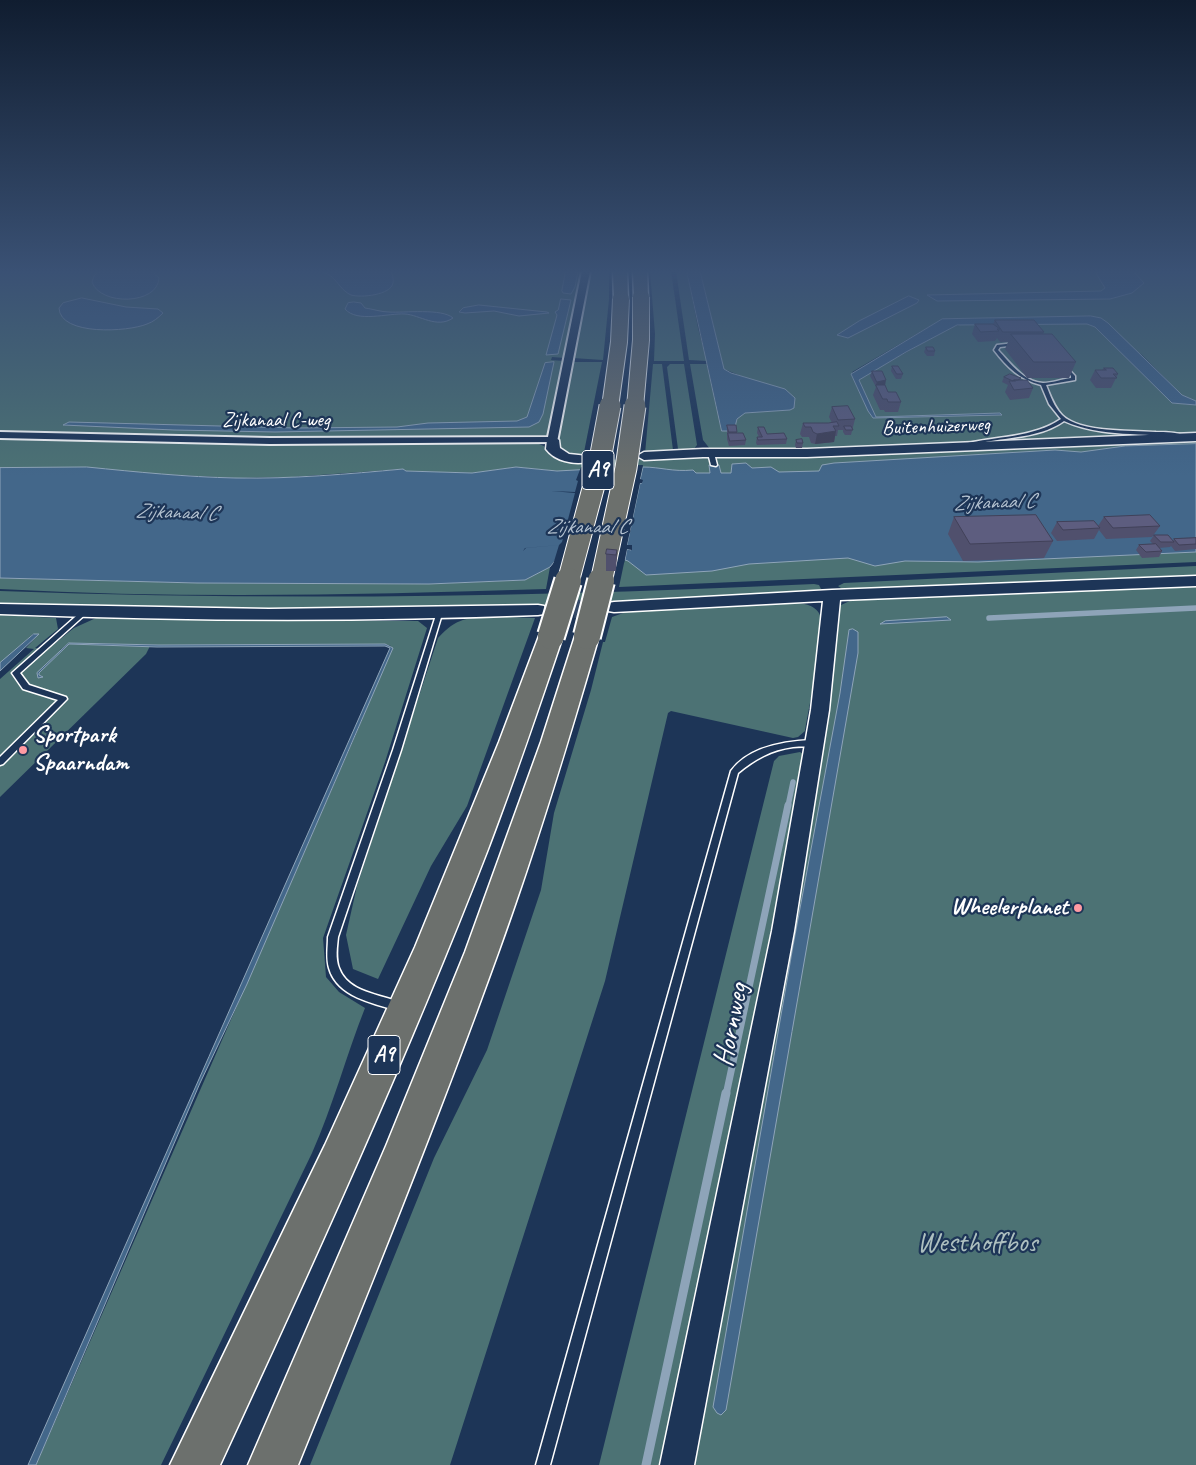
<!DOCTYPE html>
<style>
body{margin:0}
canvas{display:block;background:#1d3557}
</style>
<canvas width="1196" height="1465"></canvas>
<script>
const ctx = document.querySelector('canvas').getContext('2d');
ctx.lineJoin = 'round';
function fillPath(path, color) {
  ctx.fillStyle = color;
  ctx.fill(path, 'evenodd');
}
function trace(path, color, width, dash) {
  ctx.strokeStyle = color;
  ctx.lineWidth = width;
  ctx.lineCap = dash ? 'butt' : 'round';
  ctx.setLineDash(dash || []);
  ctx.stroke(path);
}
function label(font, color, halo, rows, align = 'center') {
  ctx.font = font + ' Caveat,sans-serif';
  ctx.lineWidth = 4.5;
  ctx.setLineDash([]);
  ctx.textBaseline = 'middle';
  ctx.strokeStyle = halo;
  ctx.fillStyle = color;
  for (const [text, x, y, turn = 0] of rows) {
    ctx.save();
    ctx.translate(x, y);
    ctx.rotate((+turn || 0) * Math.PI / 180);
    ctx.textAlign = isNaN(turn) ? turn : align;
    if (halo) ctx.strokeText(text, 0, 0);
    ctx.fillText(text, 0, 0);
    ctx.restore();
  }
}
const green = new Path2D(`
 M0 271H581L565 358 552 357 551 360 564 361 548 435 539 438H320L296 436 280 439 131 436 108 434 85 435 0 433Z
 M587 271H609V299L603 360 573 358Z
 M650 271H671L684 361H654L655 334Z
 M676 271H687L698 328 707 361 689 360Z
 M700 271H1196V401L1182 395 1142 355 1091 316 942 319 852 372 870 406 859 380 860 378 952 327 964 324H1087L1095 327 1172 403 1196 405V435L830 450 710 449 703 440 690 364H707L722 431 735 424 739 416 745 413 794 408 795 398 724 369Z
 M572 362H602L583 457C572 455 563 453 556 442Z
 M653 364H662L673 450 645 454Z
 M670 364H684L697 445 692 451H679L678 449 667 367Z
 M0 436 534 442 544 446 550 455 563 461 708 457 710 465H717L716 457 1196 439V562L619 587 627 549 631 550 557 471 516 467 472 473 406 471 403 469 292 477 236 478 157 474 87 468 10 469 0 468Z
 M1196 566V578L844 590 838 586 844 583Z
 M550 567 546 589C364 595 182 599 0 589V578L197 583 429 584 525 580Z
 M814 584 819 585 821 589 815 591 616 602H580L529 606 407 609H122L0 603V591C271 601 543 597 814 584Z
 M1196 587V1465H688L839 606 854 599Z
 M786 603C797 603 814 602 820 615 826 628 808 712 805 731L798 737 793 738 671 711 668 713 605 981 450 1465H310L434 1158 487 1050 541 890 554 813 591 690 603 642H605L612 617 626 612Z
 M0 615 56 618 58 629 35 648 48 649 74 628 96 618 396 621H418L427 628 385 762 323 938 326 977 339 992 365 1008C346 1056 333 1106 312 1153L161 1465H36L356 734 390 653 391 646 385 644 159 645 69 643 60 650H63L69 644 150 646 146 654 0 797V679L34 649 26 648 38 635 33 634 0 664Z
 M507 617 535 618 467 806 431 866 378 979 353 969 346 935 357 886 438 638C460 613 475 618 507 617Z
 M800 752 803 754 778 896 662 1465H599L774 761 779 756Z`);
const water = new Path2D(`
 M101 271H151L159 278C158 305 100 306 92 282L94 276Z
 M321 271H391C392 274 394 279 393 283 391 295 361 298 351 295 342 291 338 282 331 276 328 274 324 273 321 271Z
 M566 271H578L575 287 571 294 563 293 562 291Z
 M687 271H700L724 369 731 373 785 389 795 398 794 408 790 410 745 413 737 419 734 431H722Z
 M1098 271H1133L1144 283 1132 293 1110 299 937 301 927 295 1101 291 1105 288 1097 275Z
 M909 296 919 300 917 303 848 338 837 335 859 321Z
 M82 298 126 307 158 309 163 313C158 318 153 322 147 324 128 332 60 336 59 308L63 303Z
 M561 299 571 300 558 354 546 355 557 315 555 312 558 310Z
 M354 302 361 303 365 308C373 309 381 312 389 312 404 313 442 308 453 318 437 329 420 315 405 314 388 313 357 323 345 309L348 303Z
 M479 305 547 312 549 313 519 316 494 311 465 313 459 312 463 308Z
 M1091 316 1101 318 1108 323 1182 395 1196 401V405L1172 403 1095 327 1087 324 957 325 906 352 859 380 876 417 1000 413 1002 415 873 418 868 411 851 374 942 319Z
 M554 362 543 414 539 422 529 427 275 432 174 430 63 425 69 422 296 428 397 427 428 423 517 421 527 417 545 363Z
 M1196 444V552L978 562 905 561 875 566 848 558 749 564 712 571 646 575 628 561 625 560 627 549 631 550 627 545 640 483H642L640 480 643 467C660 467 673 472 693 470L696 473H710L709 465H719L721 473H731L732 464 746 463 752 468 771 467 779 472 819 471 822 465 834 463 1055 450 1081 452 1125 446Z
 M87 467C137 472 186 477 236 478 292 479 348 474 403 469L406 471 472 473 516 467 557 471 612 468 558 557 550 567 525 580 429 584 197 583 0 578V468Z
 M947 617 951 620 880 624 885 621Z
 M853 629 858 632V653L726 1410 721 1415 717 1413 713 1407 793 946 840 693 849 630Z
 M34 634H39L0 671V663Z
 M69 643 159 645 385 644 393 648 247 984 200 1083 36 1465H28L390 648 385 646 157 647 69 644 39 673V675L43 677 38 678 37 673Z`);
const pier = new Path2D(`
 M643 465 640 479 643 480 642 483H640L627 545H632V550L627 549 624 563 559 560 552 568 559 545 526 548 523 551 525 548 559 545 562 542 575 493 551 491 575 492 578 481 576 480 581 467Z`);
const streamFar2 = new Path2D(`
 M989 618 1196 608
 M788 806 793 782`);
const streamFar1 = new Path2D(`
 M726 1095 788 805`);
const stream = new Path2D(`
 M646 1465 726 1093`);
const tertiaryTunnel = new Path2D(`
 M547 610 604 608`);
const service = new Path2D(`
 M1015 343 1017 344V345L1000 347 998 350C1010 363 1024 382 1043 383 1052 383 1062 379 1071 378V376L1062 365 1064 364 1075 376V380L1046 385C1050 395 1054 407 1062 415 1080 433 1131 430 1156 432 1165 432 1177 432 1186 436L1183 438C1144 432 1101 438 1064 421 1043 436 1016 437 991 441 982 442 973 446 964 446V444C996 436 1033 438 1061 419L1049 404 1041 385C1020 380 1007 367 994 350L997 345Z
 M711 451 714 453 717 465 716 466 711 465 708 453Z
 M83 610H85L88 612 20 673 29 685 66 697 67 699 3 764 0 765V757L58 700 23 689 12 673Z
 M437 612H439L442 614 401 750 338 937C337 947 335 958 339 968 348 993 381 994 401 1003L403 1006 401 1009 398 1011C373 1003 337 997 329 968 326 958 328 947 328 937L393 750Z
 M814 740 817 741 818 743 817 745C809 747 801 746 793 747 771 750 755 759 738 773L550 1465H536L731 771C749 746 786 741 814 740Z`);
const minor = new Path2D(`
 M582 271H590L557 442 270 444 0 438V432L270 438 548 437Z`);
const tertiary = new Path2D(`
 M1196 433V441L807 457H703L644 460 637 456 644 452 703 449H807Z
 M553 436 559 440 560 448 569 454 588 456 590 459 588 462C573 465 555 461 546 449L547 440Z
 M1196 576V586L840 600 829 710 794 931 694 1465H660L772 931 811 710 823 601 614 612 608 611 606 607 608 603 614 602 832 590Z
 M0 604 269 609 538 605 544 606 546 610 544 614 538 615C359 622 179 621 0 614Z`);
const motorway = new Path2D(`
 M613 271H627L628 299 626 302H616L614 299Z
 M633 271H647L648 297 646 300H636L634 297Z
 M551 628 560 630 563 636C539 707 515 778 488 849 407 1058 314 1262 220 1465H170L325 1145 415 947 499 742 539 636 542 630Z
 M587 628 596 630 599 636C568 743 536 848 498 953 436 1125 367 1295 298 1465H248L386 1146 465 952 541 742 575 636 578 630Z`);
const motorwayBridgeFar2 = new Path2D(`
 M610 407 619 342 621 299
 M635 407 641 340V297`);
const motorwayBridgeFar1 = new Path2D(`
 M568 582 598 470 610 406
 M601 582 626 468 635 406`);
const motorwayBridge = new Path2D(`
 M551 636 568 581
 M587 636 601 581`);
const wall = new Path2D(`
 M995 320 1044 332 1043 334 1076 362 1069 378H1027L1005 349 1008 342H1000L997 338 995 341 978 342 972 334 975 324H993Z
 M926 347 935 351 934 356H927L924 352Z
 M892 366 903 374 901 379H896L891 371Z
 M1104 368 1118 374 1111 388H1096L1090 380 1095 370H1102Z
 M872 371 885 386 888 392 901 402 898 412H885L884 410H880L873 395 876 387 870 376Z
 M1004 377 1021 378 1020 380 1033 388 1029 398 1010 400 1005 392 1008 385 1002 382Z
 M832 407 855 419 851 435H845L843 432V430H838L837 436H835L834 442 815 444 811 443 809 437H802L800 434 803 423H832L829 417Z
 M727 425 737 432V433L746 440 745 445 729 446 727 439Z
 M758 427 767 434 787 439 786 444 757 445 756 443 757 437H759L757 433Z
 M796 440 803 443 802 448H796L795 445Z
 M954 517 1053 541 1044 558 963 561 948 534Z
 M1104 517 1160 526 1152 537 1106 539 1099 530 1094 539 1057 541 1051 533 1057 522 1098 526Z
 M1154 535 1173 541 1174 539 1196 538V549L1175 551 1171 546 1170 547 1159 548 1162 551 1159 557 1142 558 1136 550 1139 545 1153 544 1150 541Z
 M617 550 616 571H606V554Z`);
const shadedWall = new Path2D(`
 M886 380 885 386 876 385 875 387 877 382Z
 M836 431 834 442 815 444 817 434Z
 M617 550 616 566V571V555Z`);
const building = new Path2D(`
 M995 320H1034L1044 332H1003Z
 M975 324H993L1000 329H997L999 331 981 332Z
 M1011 334H1052L1076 362H1034Z
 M926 347H933L935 351H928Z
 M892 366H898L903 374H897Z
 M1104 368H1113L1118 374H1113L1117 378H1101L1095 370H1106Z
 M872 371H882L886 380 877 382Z
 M1010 374 1021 378 1018 380H1014L1013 381 1004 377Z
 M1014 380H1027L1033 388 1014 390 1009 381H1015Z
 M876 385H885L888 392H896L901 402H888L887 399H883Z
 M848 406 855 419 838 420 832 407Z
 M837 422 839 426H833L836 431 817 434 813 432 811 427H805L803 423H828Z
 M727 425H736L737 432H729Z
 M844 426H851L853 430H846Z
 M758 427H764L767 434 784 433 787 439 758 440 757 437H762Z
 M728 433H743L746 440 730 441Z
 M802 439 803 443H797L796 440Z
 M1036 515 1053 541 970 544 954 517Z
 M1150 515 1160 526 1113 528 1104 517Z
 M1094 521 1100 528 1063 530 1057 522Z
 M1154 535H1168L1174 542H1161Z
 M1196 538V544L1179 545 1174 539Z
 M1156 544 1162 551 1146 552 1139 545Z
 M607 549 617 550 616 555 606 554Z`);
const markers = [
 [23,750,5,"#ff9aa2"],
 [1078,908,5,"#ff9aa2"]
];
const farStreetnames = [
 ["Zijkanaal C-weg",276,421],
 ["Buitenhuizerweg",936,427,-2]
];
const farWaternames = [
 ["Zijkanaal C",994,503,-2],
 ["Zijkanaal C",176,513,2],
 ["Zijkanaal C",587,527]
];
const shields = [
 [598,470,32],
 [384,1055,32]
];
const shieldNames = [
 ["A9",598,470],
 ["A9",384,1055]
];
const poiNames = [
 ["Sportpark",33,736],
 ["Spaarndam",33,764],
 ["Wheelerplanet",1068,908,"right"]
];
const nearStreetnames = [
 ["Hornweg",732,1025,-79]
];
const nearParknames = [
 ["Westhoffbos",977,1243]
];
fillPath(green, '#4c7274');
fillPath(water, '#43678a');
trace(water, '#8ea4b9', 1);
fillPath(pier, '#1d3557');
trace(streamFar2, '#8ea4b9', 5.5);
trace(streamFar1, '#8ea4b9', 7);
trace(stream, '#8ea4b9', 9);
trace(tertiaryTunnel, '#344968', 18, [18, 9]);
trace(service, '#fff', 3);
trace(minor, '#fff', 4);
trace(tertiary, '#fff', 3);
trace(motorway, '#fff', 3);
fillPath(service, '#1d3557');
fillPath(minor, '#1d3557');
fillPath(tertiary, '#1d3557');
fillPath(motorway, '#6c706d');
trace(motorwayBridgeFar2, '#fff', 18, []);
trace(motorwayBridgeFar1, '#fff', 23, []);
trace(motorwayBridge, '#fff', 30, []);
trace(motorwayBridgeFar2, '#6c706d', 16);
trace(motorwayBridgeFar1, '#6c706d', 21);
trace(motorwayBridge, '#6c706d', 26);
fillPath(wall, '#50506d');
fillPath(shadedWall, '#414159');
fillPath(building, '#5d5d7f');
trace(building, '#414159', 1);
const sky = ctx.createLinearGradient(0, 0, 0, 476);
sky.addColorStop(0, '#101d30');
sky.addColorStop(0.57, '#3a5174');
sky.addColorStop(1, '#3a517400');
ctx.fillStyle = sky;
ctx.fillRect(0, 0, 1196, 476);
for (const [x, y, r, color] of markers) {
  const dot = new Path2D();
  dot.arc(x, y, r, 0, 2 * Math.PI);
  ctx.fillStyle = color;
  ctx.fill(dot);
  trace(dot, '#1d3557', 2);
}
label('20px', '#fff', '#1d3557', farStreetnames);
label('italic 21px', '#b4c2d0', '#1d3557', farWaternames);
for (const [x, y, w] of shields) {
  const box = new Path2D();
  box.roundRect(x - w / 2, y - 19.5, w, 39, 4);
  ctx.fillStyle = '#1d3557';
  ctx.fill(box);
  trace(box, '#fff', 1);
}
label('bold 22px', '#fff', null, shieldNames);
label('bold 24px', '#fff', '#1d3557', poiNames, 'left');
label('29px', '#fff', '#1d3557', nearStreetnames);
label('29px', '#aec0c0', '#1d3557', nearParknames);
</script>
